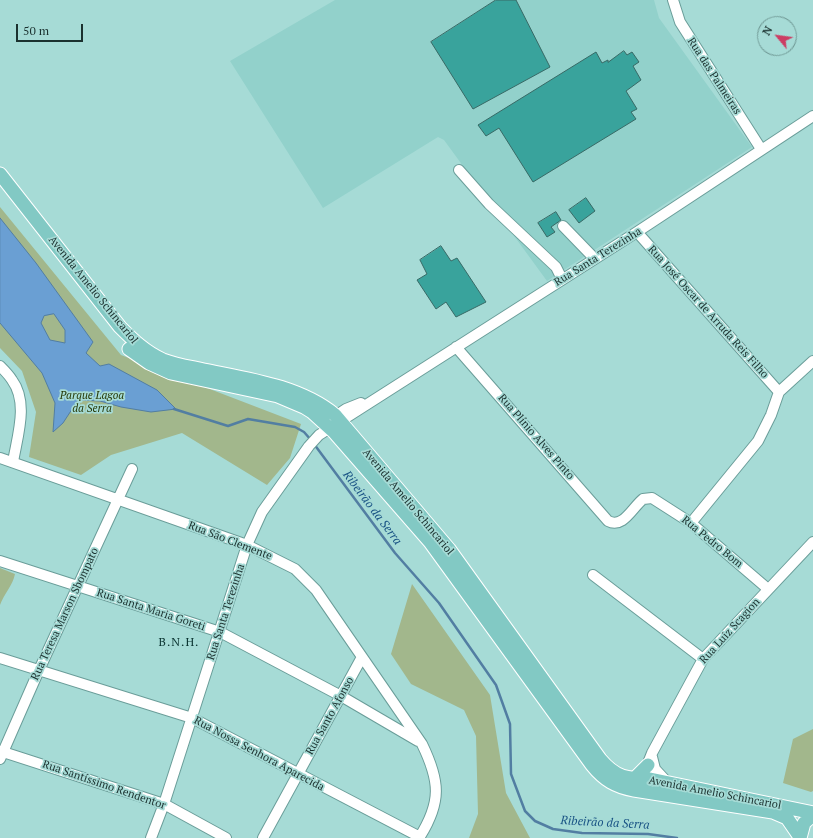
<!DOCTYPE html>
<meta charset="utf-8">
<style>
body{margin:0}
#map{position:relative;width:813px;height:838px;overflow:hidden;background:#a6dbd6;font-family:"PT Serif",serif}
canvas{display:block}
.north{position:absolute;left:757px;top:16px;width:40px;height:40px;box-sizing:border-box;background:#a6dbd6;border:1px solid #6e9793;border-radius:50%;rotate:299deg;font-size:11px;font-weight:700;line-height:16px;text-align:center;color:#1b312f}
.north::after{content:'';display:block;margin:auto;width:14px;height:18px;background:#cc3d63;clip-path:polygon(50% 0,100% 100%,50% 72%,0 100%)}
.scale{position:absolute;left:16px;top:24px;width:67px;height:18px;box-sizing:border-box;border:2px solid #1b312f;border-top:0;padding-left:5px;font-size:12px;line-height:14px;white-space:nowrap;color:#1b312f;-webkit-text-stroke:3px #a6dbd6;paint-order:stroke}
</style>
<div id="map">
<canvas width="813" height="838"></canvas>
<div class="north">N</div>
<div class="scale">50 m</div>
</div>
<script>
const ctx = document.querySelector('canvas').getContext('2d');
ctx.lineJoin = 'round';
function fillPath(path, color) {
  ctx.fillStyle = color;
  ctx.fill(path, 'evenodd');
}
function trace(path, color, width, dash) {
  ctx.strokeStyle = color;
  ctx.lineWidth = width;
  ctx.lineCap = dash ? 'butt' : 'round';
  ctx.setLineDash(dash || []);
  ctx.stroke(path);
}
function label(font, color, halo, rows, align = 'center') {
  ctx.font = font + ' "PT Serif",serif';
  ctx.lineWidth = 3.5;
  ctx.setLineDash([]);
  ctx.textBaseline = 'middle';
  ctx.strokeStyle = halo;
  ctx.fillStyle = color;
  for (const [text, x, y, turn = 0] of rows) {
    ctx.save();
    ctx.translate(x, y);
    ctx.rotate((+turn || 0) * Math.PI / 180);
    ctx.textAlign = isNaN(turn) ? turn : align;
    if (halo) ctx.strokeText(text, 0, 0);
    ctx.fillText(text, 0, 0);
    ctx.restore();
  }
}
const built = new Path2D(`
 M335 0H654L659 18 752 147 547 281 444 140 438 137 323 208 230 61Z`);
const green = new Path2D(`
 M0 207 121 355 301 424 290 458 267 485 182 433 111 455 81 475 29 457 36 412 22 371 0 348Z
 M0 568 15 574C13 585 4 594 0 605Z
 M412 584 490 695 506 793 530 838H469L478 814 476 736 464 710 411 684 391 654Z
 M813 729V791L811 792 783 783 793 739Z`);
const water = new Path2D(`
 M0 218 36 263 93 342 86 353 100 366 109 364 157 390 176 409 151 412 121 407 100 401 78 400 63 423 53 432 55 403 42 373 0 323ZM54 314 65 330V343L50 340 41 323 44 316Z`);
const stream = new Path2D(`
 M174 409 228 426 248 419 295 427 304 432 311 440
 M314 444 395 553 439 603 496 685 510 724 511 774 525 811 535 821 553 829 582 833 648 834 677 838`);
const building = new Path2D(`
 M496 0H516L550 67 473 109 431 42Z
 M624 51 627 55 632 52 639 62 633 66 641 80 626 91 637 109 631 112 636 119 533 182 499 128 486 136 478 125 596 52 602 63 608 60V62Z
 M586 198 595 211 579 223 569 210Z
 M556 212 561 220 551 227 555 232 547 237 538 223Z
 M441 246 451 261 457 258 486 302 456 317 446 302 436 309 417 280 427 274 420 260Z`);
const minor = new Path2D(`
 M673 0 680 22 761 149
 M459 170 489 204 556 267 562 279
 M563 226 594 258
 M637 232 779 392
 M456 347 608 521C623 529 632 508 643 499L652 498 691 523 768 589
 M0 366C4 370 9 375 12 380 29 403 17 437 13 462
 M331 419 346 409 361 403
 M0 458 247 545 295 569 316 590 422 744C440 781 442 802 419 838
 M691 523 758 441 771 415 779 392 813 361
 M0 561 220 632 341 696 418 741
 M593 575 703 659
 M0 658 192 718 420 837
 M0 751 164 804 226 838
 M652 757 655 769 668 783
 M0 759 39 670 132 469
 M648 771V763L652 753 703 659 813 542
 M151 838 164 804 247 545 262 512 309 446 319 435 637 232 813 116
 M263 838 362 657`);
const major = new Path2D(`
 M0 174 120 327C133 340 145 352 163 360 176 365 190 367 204 370 248 379 300 386 335 415L449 549 600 759C616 778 627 779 650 779L813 813
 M129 349 149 363 171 373 278 396 304 407 312 412 334 432 430 542 592 765C604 780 616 787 634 790L773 812 787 818 800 837
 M634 779 648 765
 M800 838 804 823 813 815`);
const streetNames = [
 ["Rua das Palmeiras",714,76,57],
 ["Rua Santa Terezinha",598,257,-32],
 ["Avenida Amelio Schincariol",93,290,51],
 ["Rua José Oscar de Arruda Reis Filho",708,312,48],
 ["Rua Plínio Alves Pinto",536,437,49],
 ["Avenida Amelio Schincariol",408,502,50],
 ["Rua São Clemente",230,541,21],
 ["Rua Pedro Bom",712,542,39],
 ["Rua Santa Maria Goreti",151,610,18],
 ["Rua Santa Terezinha",226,612,-72],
 ["Rua Teresa Marson Sbompato",65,614,-65],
 ["Rua Luiz Scagion",730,631,-48],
 ["Rua Santo Afonso",330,716,-61],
 ["Rua Nossa Senhora Aparecida",259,754,28],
 ["Rua Santíssimo Rendentor",104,785,19],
 ["Avenida Amelio Schincariol",715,793,11]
];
const parkNames = [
 ["Parque Lagoa",92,396],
 ["da Serra",92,409]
];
const waterNames = [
 ["Ribeirão da Serra",372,508,53],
 ["Ribeirão da Serra",605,823,3]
];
const neighbourhoodNames = [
 ["B.N.H.",179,643]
];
fillPath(built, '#92d1cb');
fillPath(green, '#a2b78c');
fillPath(water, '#6a9fd3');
trace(water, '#527ea2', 1);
trace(stream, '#527ea2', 2.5);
fillPath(building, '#39a39c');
trace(building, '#386a66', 1);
trace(minor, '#6a9d99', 12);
trace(major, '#fff', 15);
trace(minor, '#fff', 10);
trace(major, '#82c9c4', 13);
label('11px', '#1b312f', '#a6dbd6', streetNames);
label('italic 11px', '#273a09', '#a6dbd6', parkNames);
label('italic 12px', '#1a5485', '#a6dbd6', waterNames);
ctx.letterSpacing = '1px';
label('12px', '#0a3330', '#a6dbd6', neighbourhoodNames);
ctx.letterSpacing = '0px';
</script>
